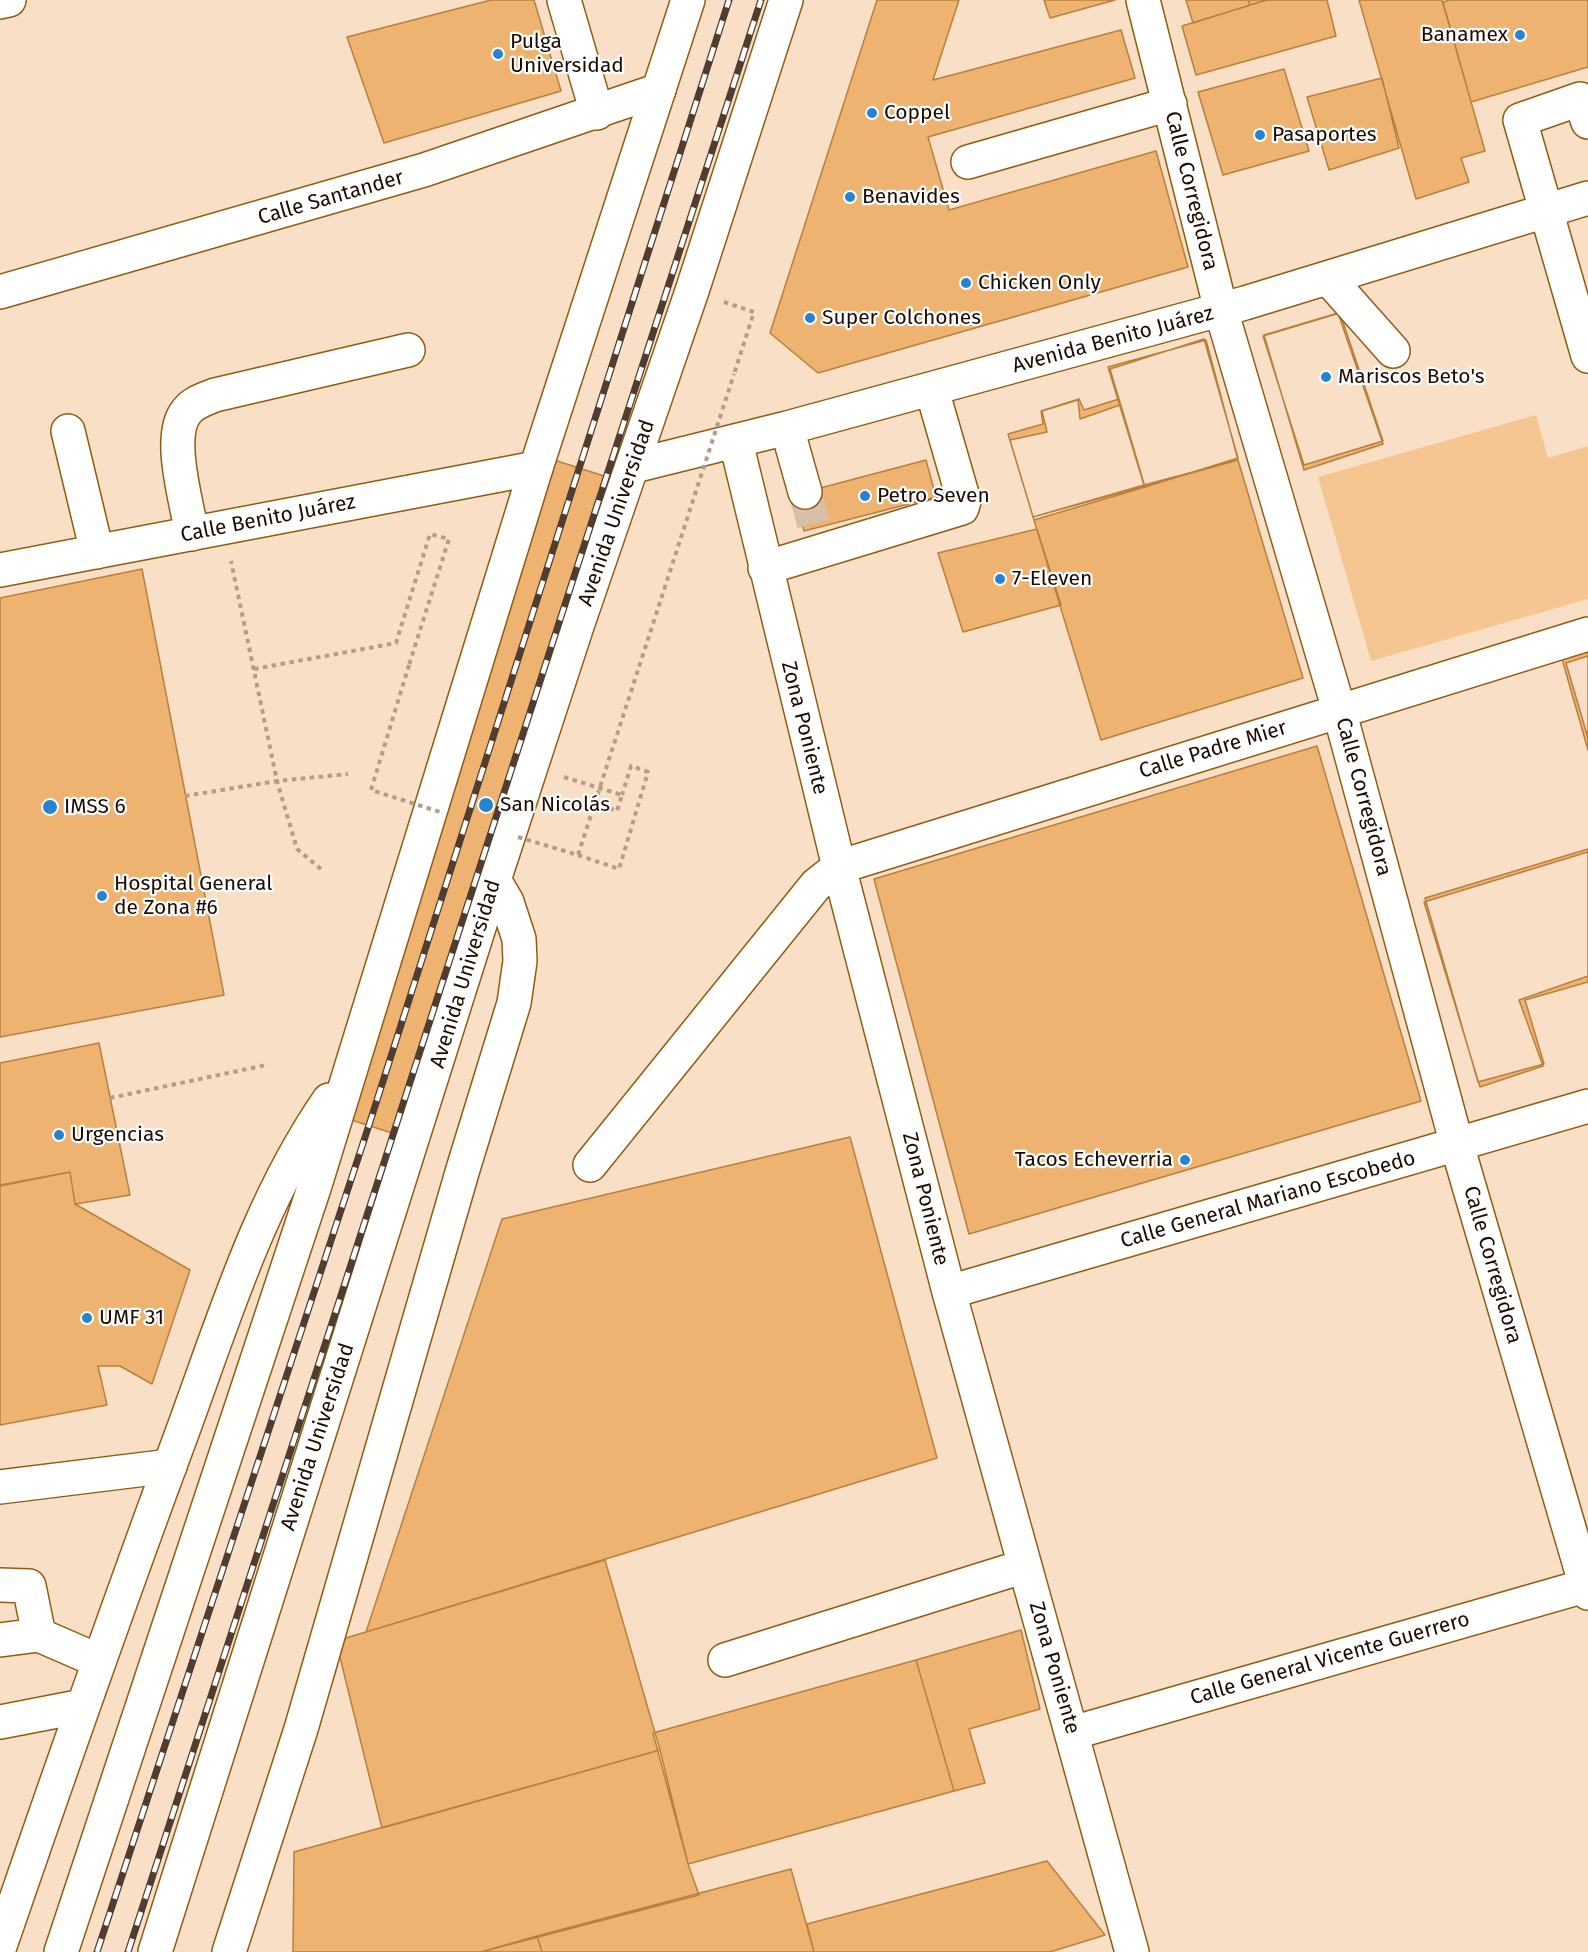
<!DOCTYPE html>
<meta charset="utf-8">
<style>
body{margin:0}
canvas{display:block;background:#f8dfc6}
</style>
<canvas width="1588" height="1952"></canvas>
<script>
const ctx = document.querySelector('canvas').getContext('2d');
ctx.lineJoin = 'round';
function fillPath(path, color) {
  ctx.fillStyle = color;
  ctx.fill(path, 'evenodd');
}
function trace(path, color, width, dash) {
  ctx.strokeStyle = color;
  ctx.lineWidth = width;
  ctx.lineCap = dash ? 'butt' : 'round';
  ctx.setLineDash(dash || []);
  ctx.stroke(path);
}
function label(font, color, halo, rows, align = 'center') {
  ctx.font = font + ' "Fira Sans",sans-serif';
  ctx.lineWidth = 4.5;
  ctx.setLineDash([]);
  ctx.textBaseline = 'middle';
  ctx.strokeStyle = halo;
  ctx.fillStyle = color;
  for (const [text, x, y, turn = 0] of rows) {
    ctx.save();
    ctx.translate(x, y);
    ctx.rotate((+turn || 0) * Math.PI / 180);
    ctx.textAlign = isNaN(turn) ? turn : align;
    if (halo) ctx.strokeText(text, 0, 0);
    ctx.fillText(text, 0, 0);
    ctx.restore();
  }
}
const green = new Path2D(`
 M1536 415 1548 458 1588 446V599L1371 661 1318 477Z`);
const building = new Path2D(`
 M491 0H534L561 91 384 143 347 37Z
 M877 0H959L933 80 1121 30 1135 78 928 137 949 210 1156 151 1188 267 818 373 770 333Z
 M1044 0H1115L1050 18Z
 M1186 0H1248L1250 5 1193 23Z
 M1248 0H1267L1250 5Z
 M1267 0H1327L1336 36 1196 75 1182 26Z
 M1359 0H1442L1485 151 1461 158 1469 182 1416 199Z
 M1450 0H1588V67L1471 102 1443 2Z
 M1284 69 1309 151 1223 175 1198 92Z
 M1382 78 1399 148 1329 170 1307 97Z
 M1338 313 1383 444 1304 470 1264 335Z
 M1340 313 1383 441 1304 465 1263 336Z
 M1204 339 1238 458 1145 487 1110 369Z
 M1206 340 1238 460 1144 485 1108 367Z
 M1079 399 1084 410 1119 399 1145 487 1034 520 1008 434 1043 424 1041 411Z
 M1078 400 1080 419 1120 405 1144 485 1033 517 1010 440 1047 432 1042 411Z
 M554 460 632 485 420 1142 342 1117Z
 M926 460 936 497 804 531 794 495Z
 M1238 460 1303 678 1101 740 1033 517Z
 M1037 529 1061 605 963 632 938 553Z
 M142 569 224 995 0 1037V598Z
 M1588 644V750L1560 652Z
 M1588 656V738L1566 663Z
 M1317 746 1421 1101 969 1234 874 879Z
 M1588 849V982L1525 1000 1544 1064 1478 1082 1425 898Z
 M1588 852V976L1519 1000 1543 1066 1480 1087 1424 902Z
 M99 1043 130 1195 75 1204 70 1172 0 1185V1063Z
 M850 1137 937 1458 366 1632 502 1219Z
 M70 1172 75 1204 190 1270 152 1384 120 1366H98L107 1405 0 1425V1186Z
 M605 1560 660 1750 382 1828 336 1641Z
 M1021 1630 1040 1709 969 1729 985 1783 954 1791 916 1660Z
 M916 1660 954 1791 688 1864 653 1733Z
 M660 1750 688 1864 699 1895 481 1952H293L294 1852Z
 M1047 1861 1105 1935 1050 1952H814L807 1924Z
 M791 1869 814 1952H542L537 1936Z
 M537 1936 542 1952H481Z`);
const minorTunnel = new Path2D(`
 M805 492 815 529`);
const path = new Path2D(`
 M724 302 754 312 734 374
 M254 669 396 643 430 534 449 539 409 665
 M564 777 622 795 617 811 595 803
 M185 796 277 781 231 561
 M578 855 619 869 648 772 631 766 622 795
 M321 869 297 849 277 781 348 774
 M110 1098 266 1065`);
const minor = new Path2D(`
 M564 0 597 113
 M1143 0 1221 310 1339 710 1457 1145 1588 1593
 M0 2 9 0
 M1588 122 1580 99 1520 120 1588 356
 M968 162 1170 104
 M1329 279 1393 351
 M0 292 424 170 659 90
 M787 428 805 492
 M68 431 97 552
 M736 442 839 867 949 1292 1132 1952
 M634 466 787 428 1245 303 1588 198
 M192 534C187 503 166 435 187 411 194 402 205 399 215 395L408 350
 M765 568 962 508 964 501 932 390
 M0 570 536 468
 M590 1165 816 885 839 867 1588 634
 M949 1292 1588 1106
 M0 1487 170 1466
 M0 1585 29 1586 39 1635
 M0 1640 39 1635 99 1661
 M725 1660 1025 1566
 M0 1722 83 1706
 M1072 1733 1588 1585`);
const highway = new Path2D(`
 M0 1946C59 1774 119 1603 182 1433 224 1319 259 1201 329 1100
 M61 1952 315 1185 536 468 688 0
 M155 1952 494 880 577 626 692 291 786 0
 M229 1952 301 1729 463 1169 514 1003 520 961 519 939 507 902 494 880`);
const rail = new Path2D(`
 M97 1952 369 1125 729 0
 M128 1952 761 0`);
const pathBridge = new Path2D(`
 M409 665 371 790 440 812
 M518 837 578 855 734 374`);
const markers = [
 [1520,35,6,"#2683d0"],
 [498,54,6,"#2683d0"],
 [872,113,6,"#2683d0"],
 [1260,135,6,"#2683d0"],
 [850,197,6,"#2683d0"],
 [966,283,6,"#2683d0"],
 [810,318,6,"#2683d0"],
 [1326,377,6,"#2683d0"],
 [865,496,6,"#2683d0"],
 [1000,579,6,"#2683d0"],
 [486,805,8,"#2683d0"],
 [50,807,8,"#2683d0"],
 [102,896,6,"#2683d0"],
 [59,1135,6,"#2683d0"],
 [1185,1160,6,"#2683d0"],
 [87,1318,6,"#2683d0"]
];
const poiNames = [
 ["Banamex",1508,35,"right"],
 ["Pulga",510,42],
 ["Universidad",510,66],
 ["Coppel",884,113],
 ["Pasaportes",1272,135],
 ["Benavides",862,197],
 ["Chicken Only",978,283],
 ["Super Colchones",822,318],
 ["Mariscos Beto's",1338,377],
 ["Petro Seven",877,496],
 ["7-Eleven",1012,579],
 ["San Nicolás",500,805],
 ["IMSS 6",64,807],
 ["Hospital General",114,884],
 ["de Zona #6",114,908],
 ["Urgencias",71,1135],
 ["Tacos Echeverria",1173,1160,"right"],
 ["UMF 31",99,1318]
];
const streetNames = [
 ["Calle Corregidora",1191,191,76],
 ["Calle Santander",331,198,-16],
 ["Avenida Benito Juárez",1113,340,-15],
 ["Avenida Universidad",617,513,-71],
 ["Calle Benito Juárez",268,519,-11],
 ["Zona Poniente",804,728,76],
 ["Calle Padre Mier",1213,750,-17],
 ["Calle Corregidora",1363,797,75],
 ["Avenida Universidad",466,974,-73],
 ["Zona Poniente",925,1199,76],
 ["Calle General Mariano Escobedo",1268,1200,-16],
 ["Calle Corregidora",1492,1265,74],
 ["Avenida Universidad",318,1437,-72],
 ["Calle General Vicente Guerrero",1330,1659,-16],
 ["Zona Poniente",1054,1668,74]
];
fillPath(green, '#f6c692');
fillPath(building, '#eeb370');
trace(building, '#b9803d', 1.5);
trace(minorTunnel, '#d7bfa8', 33, [33, 16]);
trace(minor, '#925c10', 36);
trace(highway, '#925c10', 36);
trace(path, '#b59e89', 4, [4.5, 4.5]);
trace(minor, '#fff', 33);
trace(highway, '#fff', 33);
trace(rail, '#503d2f', 7);
trace(rail, '#fff', 4.5, [14]);
trace(pathBridge, '#b59e89', 4, [4.5, 4.5]);
for (const [x, y, r, color] of markers) {
  const dot = new Path2D();
  dot.arc(x, y, r, 0, 2 * Math.PI);
  ctx.fillStyle = color;
  ctx.fill(dot);
  trace(dot, '#fff', 2);
}
label('21px', '#1c0b00', '#fff', poiNames, 'left');
label('21px', '#1c0b00', '#fff', streetNames);
</script>
